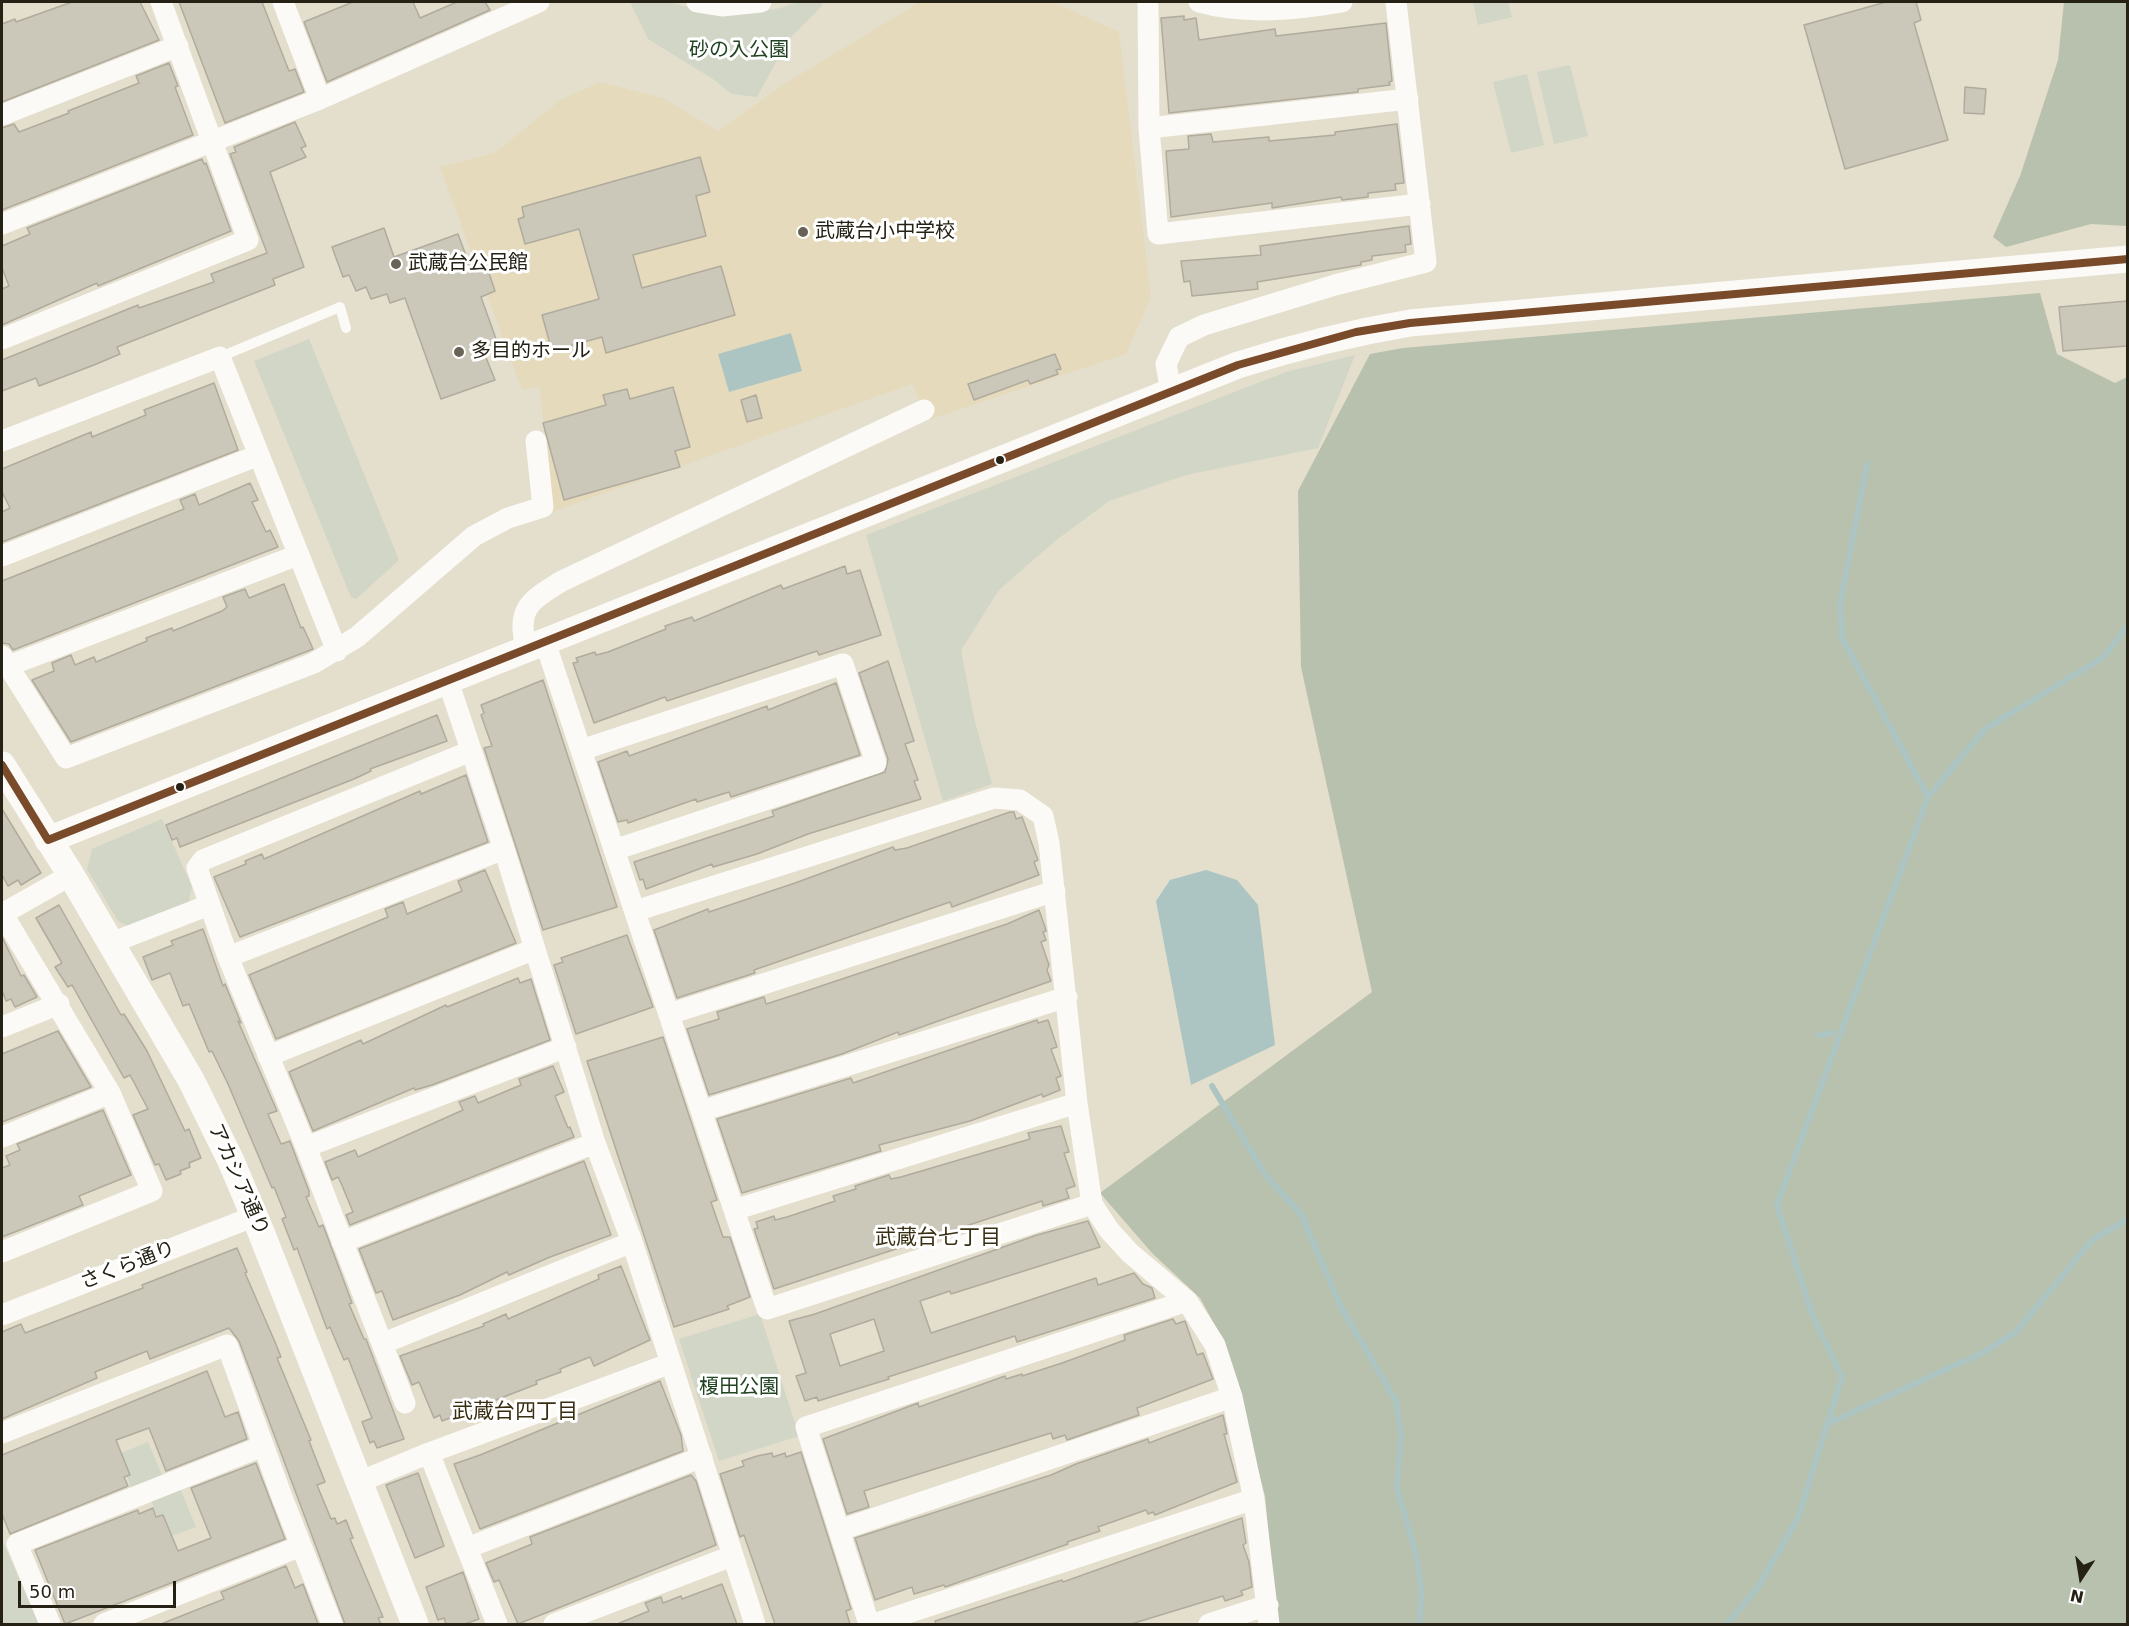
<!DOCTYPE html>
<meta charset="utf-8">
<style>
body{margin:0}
#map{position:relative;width:2129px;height:1626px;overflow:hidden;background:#e4decc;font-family:"DejaVu Sans",sans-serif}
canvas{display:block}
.frame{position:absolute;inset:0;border:3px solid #252114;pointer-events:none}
.north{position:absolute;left:2051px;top:1548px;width:60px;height:60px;-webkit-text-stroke:4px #fff;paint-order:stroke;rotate:192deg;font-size:16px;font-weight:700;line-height:24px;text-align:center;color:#252114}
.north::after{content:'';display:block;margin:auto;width:21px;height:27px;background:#252114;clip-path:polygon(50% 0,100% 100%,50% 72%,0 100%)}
.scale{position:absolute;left:18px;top:1581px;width:158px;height:27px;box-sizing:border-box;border:3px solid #252114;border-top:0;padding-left:8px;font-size:18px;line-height:21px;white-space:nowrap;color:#252114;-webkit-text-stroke:4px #fff;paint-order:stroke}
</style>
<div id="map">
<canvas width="2129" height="1626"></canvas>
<div class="frame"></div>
<div class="north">N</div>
<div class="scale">50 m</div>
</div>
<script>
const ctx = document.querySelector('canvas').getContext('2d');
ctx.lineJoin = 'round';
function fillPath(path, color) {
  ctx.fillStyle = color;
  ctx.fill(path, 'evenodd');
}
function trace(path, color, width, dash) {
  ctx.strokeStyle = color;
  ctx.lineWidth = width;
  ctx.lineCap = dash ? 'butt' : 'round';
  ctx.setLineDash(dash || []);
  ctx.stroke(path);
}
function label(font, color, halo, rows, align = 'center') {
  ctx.font = font + ' "DejaVu Sans","Noto Sans JP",sans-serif';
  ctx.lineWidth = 6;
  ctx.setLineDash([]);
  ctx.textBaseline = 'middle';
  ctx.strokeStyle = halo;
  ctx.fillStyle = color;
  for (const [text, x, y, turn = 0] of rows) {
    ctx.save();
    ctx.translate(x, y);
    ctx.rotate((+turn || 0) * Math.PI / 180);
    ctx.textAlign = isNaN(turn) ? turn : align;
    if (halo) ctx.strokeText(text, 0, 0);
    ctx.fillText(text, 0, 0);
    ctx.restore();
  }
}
const built = new Path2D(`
 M920 2H1053L1119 32 1151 297 1126 354 928 420 912 384 552 512 540 387 522 390 440 167 495 153 560 100 600 82 663 98 718 131 786 83Z`);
const green = new Path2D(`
 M630 2H667L713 13 744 14 781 8 798 2H823L821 7 788 40 757 97 732 94 713 79 648 39Z
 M1473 2H1508L1512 17 1478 25Z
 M1570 65 1588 136 1554 144 1537 72Z
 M1527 74 1544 145 1511 153 1493 82Z
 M309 339 399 560 356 599 351 597 254 361Z
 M1355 355 1318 448 1186 475 1109 501 1055 541 999 590 961 650 974 718 992 784 943 801 866 535 1286 372Z
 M162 819 192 887 188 904 128 926 118 921 87 869 92 849Z
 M760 1314 799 1436 719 1461 679 1339Z
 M148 1442 162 1475 131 1487 119 1454Z
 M179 1486 196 1527 166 1538 150 1497Z
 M2 1540 39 1624H2Z`);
const forest = new Path2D(`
 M2064 2H2127V226L2091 224 2006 247 1993 237 2020 176 2058 60Z
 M2040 293 2057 354 2115 383 2127 377V1624H1277L1265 1496 1222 1338 1200 1298 1152 1253 1100 1193 1372 992 1301 667 1298 491 1370 354 1403 348Z`);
const water = new Path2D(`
 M791 333 802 371 729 392 718 354Z
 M1206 870 1237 880 1258 905 1275 1045 1191 1085 1156 901 1170 880Z`);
const stream = new Path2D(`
 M1867 464 1840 604 1842 638 1928 797
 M1819 1035 1832 1033
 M1212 1086 1266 1176 1301 1214 1341 1307 1396 1401 1401 1435 1397 1488 1417 1558 1421 1590 1420 1624
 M1827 1424 1986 1351 2016 1332 2092 1240 2128 1219
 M1727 1624 1758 1587 1798 1518 1842 1377 1812 1314 1777 1205 1928 797 1985 729 2104 657 2128 625`);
const building = new Path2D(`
 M72 2H140L159 40 2 102V24L15 19 16 22Z
 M179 2H262L289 71 295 69 304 92 225 123Z
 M353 2H413L420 18 457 2H485L490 10 327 82 304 22Z
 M1886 2H1916L1921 20 1914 23 1948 140 1845 169 1804 25Z
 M1184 16V20L1196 18 1199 40 1275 29 1276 36 1386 23 1392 81 1389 82 1390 85 1358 89V92L1169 113 1161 18Z
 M169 63 178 86 175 87 193 135 2 210V128L14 124 19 132 69 113 68 111 139 83 136 76Z
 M1965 87 1986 89 1984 114 1964 113Z
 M295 122 306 146 301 148 306 157 270 172 304 267 273 279 275 285 117 347 120 354 94 365 39 386 36 378 2 391V360L138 305 139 308 214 282 211 274 267 253 230 154 236 152 234 147Z
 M1397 124 1404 183 1395 184 1396 190 1368 193V197L1342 200 1341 197 1272 208V203L1171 217 1166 151 1189 149 1188 136 1211 134 1213 142 1269 137V141L1335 135V132Z
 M700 157 710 192 696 196 706 236 633 255 642 288 721 266 735 315 606 353 602 337 552 351 542 315 599 299 579 229 525 244 518 219 524 217 522 207Z
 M202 159 204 164 206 163 231 231 98 286 97 283 2 325V289L9 286 2 268V246L30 234 27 228Z
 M1409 226 1411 244 1405 245 1406 252 1372 256V260L1361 262V265L1257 282 1258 289 1222 293 1192 296 1190 281 1184 282 1181 261 1261 255 1260 246Z
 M384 228 394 257 458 234 472 272 487 267 495 291 481 297 500 350 485 355 495 380 441 399 405 298 390 303 387 294 371 299 366 287 356 291 349 275 343 277 332 247Z
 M2127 301V346L2063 351 2059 307Z
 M1055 354 1061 369 1056 370 1058 374 1030 384 1028 380 974 400 968 384Z
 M214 383 238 450 2 542V512L10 508 2 492V469L91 432 92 437 146 415 144 410Z
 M673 387 690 447 675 451 680 467 564 500 543 423 606 405 603 395 627 389 630 399Z
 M756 395 762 418 747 422 741 400Z
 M250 483 258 500 252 502 266 532 270 530 278 547 13 650 9 644 2 643V581L184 509 180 500 195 494 199 505Z
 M845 566 847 574 860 570 881 635 819 655 817 651 667 701 665 697 594 723 573 663 578 662 576 658 595 652 596 655 608 652 666 629 665 626 692 617 694 621 781 585 783 589Z
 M284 584 301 628 303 627 310 642 313 649 308 651 71 742 32 680 54 671 52 663 71 655 75 665 94 657 96 662 147 641 146 638 172 628 173 631 222 611 227 607 223 597 245 589 249 598Z
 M888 661 914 741 905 744 918 780 914 781 921 799 808 834 757 854 713 867 712 864 646 889 643 879 640 880 634 862 774 816 772 811 885 772 888 759 859 673Z
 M543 680 617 907 543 930 484 748 492 746 481 715 484 713 481 705Z
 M836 683 860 755 731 797 729 792 697 802 696 799 628 823 627 820 618 822 598 762 627 751 629 756 767 706 768 710Z
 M437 715 447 741 370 769 371 771 354 779 180 847 177 838 172 840 166 825Z
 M466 775 488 842 240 937 214 877 246 864 245 861 262 854 264 859 420 791 421 794Z
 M2 809 41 873 21 885 18 880 8 886 2 875Z
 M1010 812H1014L1016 819 1022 817 1038 860 1034 862 1039 875 952 907 950 902 754 970 755 973 677 998 654 930 708 909 709 912 795 883 893 847 895 850 907 848Z
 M485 870 516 943 276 1039 249 975 388 917 385 909 403 902 407 914 462 891 458 881Z
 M59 905 121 1015 124 1014 147 1051 185 1131 189 1129 201 1158 189 1163 190 1167 180 1171 181 1174 166 1180 159 1164 155 1165 133 1115 148 1109 130 1075 124 1078 72 985 68 987 55 967 62 963 36 918Z
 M1039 910 1045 927 1046 931 1043 932 1046 940 1041 942 1049 965 1047 970 1051 981 899 1035 898 1032 842 1054 709 1095 687 1029 719 1019 717 1012 764 997 766 1004 788 997 1007 924Z
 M203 929 223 986 225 984 241 1023 238 1021 277 1111 268 1114 281 1144 290 1141 291 1144 309 1191V1196L306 1197 319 1227 323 1225 352 1303 349 1304 364 1339H366L404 1439 377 1448 374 1441 370 1443 362 1422 372 1418 348 1358 344 1360 330 1327 327 1329 297 1248 294 1250 282 1219 286 1217 274 1187 272 1188 228 1084 212 1051 209 1052 189 1004 183 1006 170 973 152 980 143 957 173 945 171 941Z
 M627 935 653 1007 576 1034 554 965 563 962 561 958Z
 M2 937 21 976 24 975 37 997 15 1007 11 999 6 1001 2 990Z
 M518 978 520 983 531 979 550 1040 432 1085 415 1090 414 1088 313 1131 289 1072 361 1040 363 1044 446 1005 447 1007Z
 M1037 1020 1038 1023 1048 1020 1057 1047 1051 1049 1061 1076 1056 1078 1060 1090 1043 1097 1042 1094 970 1121 879 1145 881 1151 742 1193 717 1119 851 1078 853 1083Z
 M58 1031 91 1087 2 1122V1054Z
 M663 1037 717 1200 711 1202 723 1237H730L750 1297 727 1306 729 1309 674 1327 587 1061Z
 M553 1066 564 1092 555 1096 568 1128 570 1127 574 1137 350 1225 346 1215 353 1212 341 1183 338 1177 332 1180 325 1162 355 1150 358 1157 463 1110 459 1102 475 1096 478 1103 521 1085 519 1079Z
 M103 1110 131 1175 79 1196 83 1205 2 1237V1168L10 1165 6 1156 20 1150 17 1144Z
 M1061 1126 1069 1152 1064 1153 1075 1186 1066 1189 1069 1198 1043 1206 1042 1201 774 1289 754 1229 758 1228 756 1222 774 1216 775 1220 787 1217 835 1201 833 1196 856 1189 855 1186 889 1175 891 1179 901 1177 1030 1139 1028 1133Z
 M584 1161 611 1235 550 1257 509 1275 507 1272 460 1295 393 1320 382 1291 376 1293 359 1249Z
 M1088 1221 1100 1247 951 1294 950 1291 920 1301 931 1333 1096 1278 1098 1285 1134 1273 1143 1284 1152 1288 1155 1298 1017 1342 1015 1336 888 1377 889 1379 818 1401 817 1397 805 1401 796 1376 806 1373 789 1321 815 1314 1037 1235ZM874 1319 884 1351 840 1366 830 1334Z
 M237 1248 247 1272 245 1273 275 1342 281 1357 277 1358 311 1440 309 1441 325 1482 317 1485 331 1519 335 1518 337 1524 346 1520 353 1538 350 1539 383 1617 378 1618 381 1624H345L239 1341 229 1328 150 1359 147 1351 95 1372 97 1378 2 1419V1332L21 1324 25 1333 143 1288 142 1285Z
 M621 1266 650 1340 594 1366 590 1357 560 1369 561 1372 536 1381 537 1384 442 1421 440 1415 434 1418 419 1382 412 1385 400 1356 484 1326 483 1324 506 1314 508 1319 599 1279 598 1275Z
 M1173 1319 1176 1324 1185 1321 1197 1355 1203 1353 1213 1379 1137 1408 1139 1415 1067 1440 1065 1435 1053 1439 1051 1433 864 1491 869 1507 847 1514 823 1439 918 1403 919 1407 1005 1376 1006 1379 1022 1374V1376L1062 1363 1125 1340 1124 1335Z
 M207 1371 225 1417 238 1412 247 1439 166 1471 149 1428 116 1440 130 1475 124 1477 128 1486 10 1534 2 1514V1455Z
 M660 1381 681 1435 683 1451 480 1529 454 1464 480 1455Z
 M1223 1415 1227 1434H1224L1237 1482 1155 1515 1153 1512 1148 1514 1146 1510 1098 1527 1100 1531 1067 1542 1068 1544 945 1587 944 1585 914 1594 912 1587 875 1600 855 1538 1051 1475 1076 1464 1148 1439 1149 1443Z
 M801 1452 851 1609 846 1611 850 1624H775L746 1541 744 1535 740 1537 720 1474 744 1466 742 1461 757 1456 772 1453 773 1457 785 1453 786 1457Z
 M256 1463 285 1539 65 1624 35 1550 138 1510 139 1514 153 1508 156 1517 163 1515 178 1551 211 1538 191 1488Z
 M418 1473 444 1546 415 1558 386 1485Z
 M691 1475 696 1481 716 1545 518 1624 499 1580 494 1582 486 1563 532 1544 530 1537Z
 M1242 1518 1246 1543 1243 1545 1249 1562 1252 1587 1241 1591 1243 1595 1225 1601 1223 1596 1131 1624H936L935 1621 1062 1580 1063 1582Z
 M286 1566 295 1588 303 1584 318 1624H161L224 1599 221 1592Z
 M463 1572 479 1619 465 1624H446L444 1618 438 1620 426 1587Z
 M722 1584 737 1624H617L649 1611 645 1603 661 1597 663 1603 681 1596 682 1599Z`);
const service = new Path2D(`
 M220 357 340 307 346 328`);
const minor = new Path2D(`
 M283 2 320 99
 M697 2 722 6 761 2
 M1148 2 1149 128 1158 234 1420 204
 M1199 2C1244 15 1296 10 1342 2
 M2 115 178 46
 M1149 128 1408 99
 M2 224 320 99 539 2
 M2 339 248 240 161 2
 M1171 392 1166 364 1179 337 1204 325 1335 285 1426 262 1396 2
 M2 441 220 357 337 651
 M2 556 259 455
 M545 642 767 1309 1092 1204
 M526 649C517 608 528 602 562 581L924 410
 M2 656 66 758 314 663 357 637 474 536 508 518 543 507 536 441
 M8 666 298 555
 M448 681 504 849 595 1143 632 1242 755 1624
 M581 750 843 664 876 763 614 850
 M635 911 994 798 1020 800 1043 816 1049 843 1077 1103 1092 1204 1109 1230 1130 1253 1187 1301 1215 1345 1232 1397 1254 1499 1269 1624
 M2 913 110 1093 152 1191 2 1252
 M2 914 71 875
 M111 943 209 905
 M228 957 504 849
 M669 1014 1055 891
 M2 1027 59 1004
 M268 1056 535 949
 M701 1111 1067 997
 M2 1137 110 1093
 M306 1147 566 1047
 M734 1210 1077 1103
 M342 1242 595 1143
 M2 1315 255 1216
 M384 1343 632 1242
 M405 1403 306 1147 228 957 197 868 203 860 471 751
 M2 1433 227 1345 282 1497 332 1624
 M429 1453 497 1624
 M359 1482 429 1453 671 1363
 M840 1530 1232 1397
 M467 1548 702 1457
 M50 1624 17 1544 263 1446
 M104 1624 301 1546
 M554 1624 732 1556
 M869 1624 806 1427 1187 1301
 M874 1624 1254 1499
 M1209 1624 1268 1605`);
const tertiary = new Path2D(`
 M2 765 71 875 191 1080 231 1161 261 1232 415 1624
 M48 840 1238 365C1295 347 1351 333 1410 323L2128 259`);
const bus1 = new Path2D(`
 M2 765 48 840 1238 365 1356 332 1410 323 2128 259`);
const markers = [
 [803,232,6,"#686354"],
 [396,264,6,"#686354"],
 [459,352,6,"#686354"],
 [1000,460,5,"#252114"],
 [180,787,5,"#252114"]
];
const parkNames = [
 ["砂の入公園",739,51],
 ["榎田公園",739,1388]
];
const poiNames = [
 ["武蔵台小中学校",815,232],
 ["武蔵台公民館",408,264],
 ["多目的ホール",471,352]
];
const streetNames = [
 ["アカシア通り",238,1180,66],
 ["さくら通り",128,1266,-21]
];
const neighbourhoodNames = [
 ["武蔵台七丁目",938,1239],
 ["武蔵台四丁目",515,1413]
];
fillPath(built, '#e5dbbc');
fillPath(green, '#d1d6c6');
fillPath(forest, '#b8c1ad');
fillPath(water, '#acc5c2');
trace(stream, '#acc5c2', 6);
fillPath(building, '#cbc7b9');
trace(building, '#b0ab9d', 1.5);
trace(service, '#fbfaf7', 10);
trace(minor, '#fbfaf7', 21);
trace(tertiary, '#fbfaf7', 27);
trace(bus1, '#7a4b2a', 8);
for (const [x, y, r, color] of markers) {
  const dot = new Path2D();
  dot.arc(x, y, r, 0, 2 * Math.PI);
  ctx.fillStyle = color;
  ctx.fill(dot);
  trace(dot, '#fff', 2);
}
label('20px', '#214422', '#fff', parkNames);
label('20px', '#252114', '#fff', poiNames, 'left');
label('20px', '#252114', '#fff', streetNames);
label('21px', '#382f12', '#fff', neighbourhoodNames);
</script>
